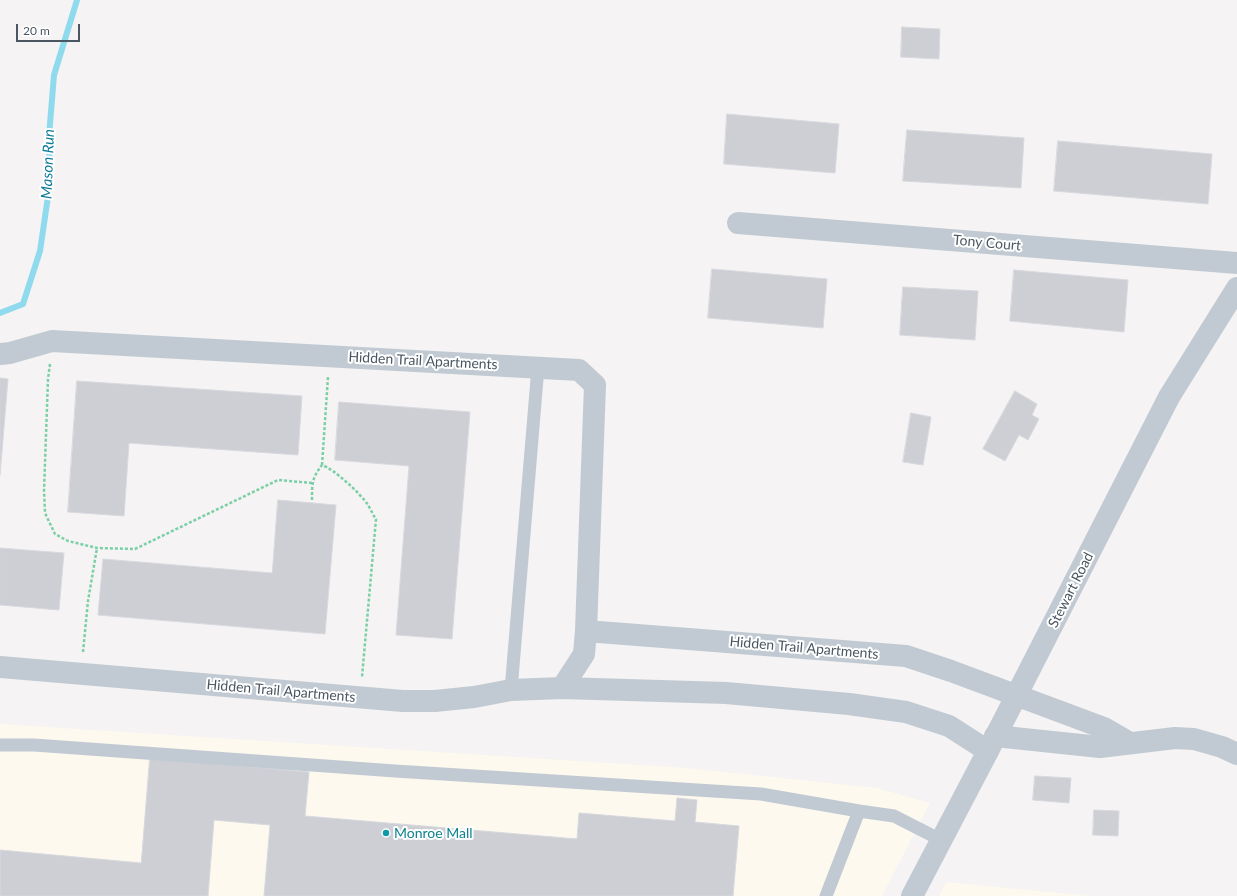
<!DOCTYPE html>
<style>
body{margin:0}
#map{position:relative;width:1237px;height:896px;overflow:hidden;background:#f5f3f3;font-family:Lato,sans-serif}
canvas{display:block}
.scale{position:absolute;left:16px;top:24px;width:64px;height:18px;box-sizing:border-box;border:2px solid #4a5661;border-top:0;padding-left:5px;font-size:12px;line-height:14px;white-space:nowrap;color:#4a5661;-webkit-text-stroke:3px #fff;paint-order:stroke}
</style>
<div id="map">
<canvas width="1237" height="896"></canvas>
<div class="scale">20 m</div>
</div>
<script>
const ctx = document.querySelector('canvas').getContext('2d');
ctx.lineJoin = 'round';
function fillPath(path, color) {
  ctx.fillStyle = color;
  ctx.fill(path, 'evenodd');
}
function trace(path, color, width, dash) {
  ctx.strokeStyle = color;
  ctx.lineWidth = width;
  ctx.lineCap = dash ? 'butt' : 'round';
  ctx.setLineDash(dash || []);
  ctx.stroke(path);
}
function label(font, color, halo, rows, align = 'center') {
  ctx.font = font + ' Lato,sans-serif';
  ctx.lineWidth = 4;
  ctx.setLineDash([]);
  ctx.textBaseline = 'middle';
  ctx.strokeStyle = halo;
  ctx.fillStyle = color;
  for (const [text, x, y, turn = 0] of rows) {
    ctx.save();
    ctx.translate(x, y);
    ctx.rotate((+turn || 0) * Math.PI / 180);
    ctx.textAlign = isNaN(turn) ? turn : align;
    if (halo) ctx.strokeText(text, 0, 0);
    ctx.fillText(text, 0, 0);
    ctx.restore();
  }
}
const commercial = new Path2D(`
 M0 724 686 768 877 788 930 803 882 896H0Z
 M946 882 1090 896H939Z`);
const stream = new Path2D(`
 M0 313 23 304 40 251 50 183 49 136 54 75 77 0`);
const building = new Path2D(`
 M902 27 940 29 939 59 901 57Z
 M727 114 839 124 835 173 724 164Z
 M907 130 1024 138 1021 188 903 181Z
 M1058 141 1212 154 1208 204 1054 191Z
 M712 269 827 279 823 328 708 318Z
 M1014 270 1128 280 1124 332 1010 321Z
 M903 287 978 291 975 340 900 335Z
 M0 378 8 379 0 475Z
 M77 381 302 396 298 455 129 443 124 516 68 512Z
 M1015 391 1037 404 1032 415 1039 419 1028 440 1019 435 1005 461 983 449Z
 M339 402 470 412 452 639 396 635 409 466 335 460Z
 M911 413 931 417 923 465 903 462Z
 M278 500 336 505 325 634 98 615 103 559 272 573Z
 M0 548 64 553 59 610 0 605Z
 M150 758 309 772 305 816 577 839 579 813 675 821 677 798 697 800 695 822 739 826 733 896H264L270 825 214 820 208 896H0V850L141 863Z
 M1035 776 1071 778 1069 803 1033 800Z
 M1094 810 1119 811 1118 836 1093 835Z`);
const path = new Path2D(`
 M50 364 48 379 44 491 45 513 55 534 68 541 97 548 135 549 278 480 312 483
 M322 465 328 377
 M312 500C312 483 312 478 322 465 334 469 361 494 368 505 371 510 373 515 376 519L362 677
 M83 652 88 601 97 548`);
const service = new Path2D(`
 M511 690 538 367
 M0 745H34L395 771 761 794 859 811
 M826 896 859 811 894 816 941 840`);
const minor = new Path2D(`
 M738 223 1237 263
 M0 354 10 353 52 341 579 370 595 385 586 631 584 654 562 688
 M586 631 906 656 951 671 1104 728 1130 743
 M0 667 403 701H435L474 697 511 690 562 688 726 693 849 704 906 712 949 726 988 751
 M995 736 1100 747 1175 738 1194 739 1222 747 1237 754`);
const tertiary = new Path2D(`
 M912 896 988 751 1169 397 1237 288`);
const markers = [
 [386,833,4,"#0f9aa8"]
];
const streetNames = [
 ["Tony Court",987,243,5],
 ["Hidden Trail Apartments",423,361,3],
 ["Stewart Road",1071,590,-63],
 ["Hidden Trail Apartments",804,648,5],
 ["Hidden Trail Apartments",281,691,5]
];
const cultureNames = [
 ["Monroe Mall",394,833]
];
const waterNames = [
 ["Mason Run",48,164,-88]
];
fillPath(commercial, '#fdf9ef');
trace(stream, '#90daee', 6);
fillPath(building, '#cdcfd5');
trace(building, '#d7d9de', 1);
trace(path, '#7ad0a6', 2.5, [3, 2]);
trace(service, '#c1cad2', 13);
trace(minor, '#c1cad2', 22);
trace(tertiary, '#c1cad2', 22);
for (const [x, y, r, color] of markers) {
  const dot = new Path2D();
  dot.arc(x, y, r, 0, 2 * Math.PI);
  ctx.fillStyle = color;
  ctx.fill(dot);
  trace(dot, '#fff', 1.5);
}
label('14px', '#4a5661', '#fff', streetNames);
label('14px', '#0d838f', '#fff', cultureNames, 'left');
label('italic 15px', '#0c7c9b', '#fff', waterNames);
</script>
